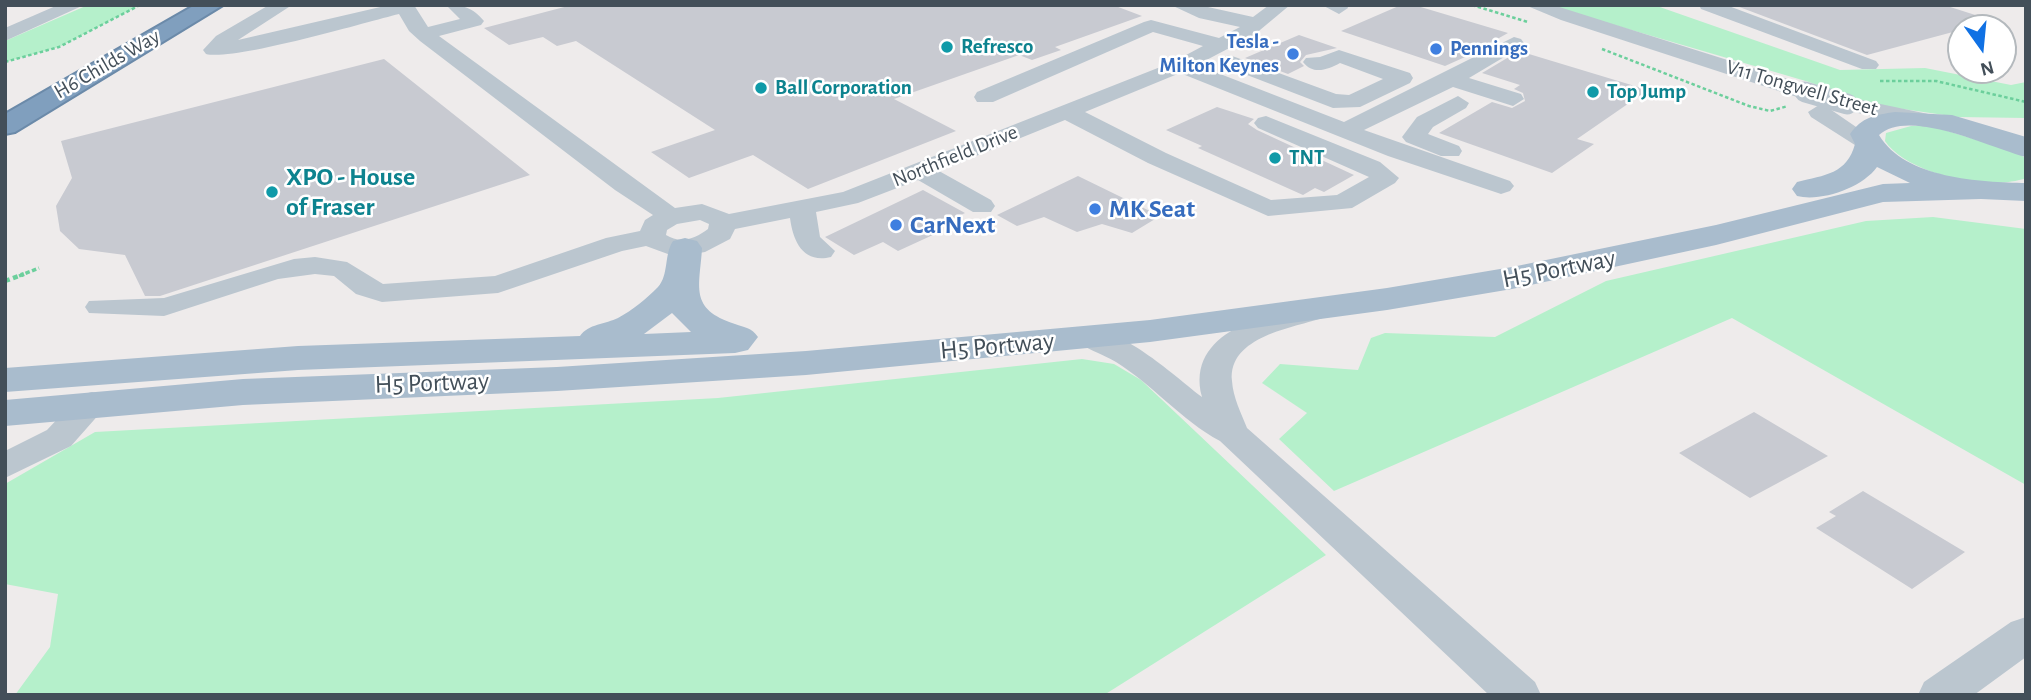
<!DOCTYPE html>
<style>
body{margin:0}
#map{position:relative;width:2031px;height:700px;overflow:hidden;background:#eeebeb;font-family:"Alegreya Sans",sans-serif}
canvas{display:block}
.frame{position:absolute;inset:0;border:7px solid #434f59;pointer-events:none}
.north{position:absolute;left:1947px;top:14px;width:70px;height:70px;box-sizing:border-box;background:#fff;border:2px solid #b4b9bd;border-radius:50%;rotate:165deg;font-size:19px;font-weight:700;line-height:28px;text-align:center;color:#434f59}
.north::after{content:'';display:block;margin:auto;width:24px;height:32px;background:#1071e4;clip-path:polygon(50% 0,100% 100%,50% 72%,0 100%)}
</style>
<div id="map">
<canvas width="2031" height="700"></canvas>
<div class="frame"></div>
<div class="north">N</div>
</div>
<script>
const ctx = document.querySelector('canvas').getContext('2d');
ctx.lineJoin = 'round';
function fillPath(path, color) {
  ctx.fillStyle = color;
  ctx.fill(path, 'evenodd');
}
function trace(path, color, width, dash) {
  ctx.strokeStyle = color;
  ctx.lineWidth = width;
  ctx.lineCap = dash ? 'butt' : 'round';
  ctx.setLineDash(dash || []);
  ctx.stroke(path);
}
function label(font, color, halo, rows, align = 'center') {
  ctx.font = font + ' "Alegreya Sans",sans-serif';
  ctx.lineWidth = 5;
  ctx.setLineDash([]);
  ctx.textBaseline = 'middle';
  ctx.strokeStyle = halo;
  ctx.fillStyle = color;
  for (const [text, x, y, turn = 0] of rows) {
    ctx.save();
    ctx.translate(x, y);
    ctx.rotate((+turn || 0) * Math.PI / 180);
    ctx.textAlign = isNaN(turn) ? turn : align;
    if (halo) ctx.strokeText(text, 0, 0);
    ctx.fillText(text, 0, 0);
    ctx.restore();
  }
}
const green = new Path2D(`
 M88 5H140L59 47 5 62V41Z
 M1546 5H1654L1840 70 1925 68 2011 85 2026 82V118L1958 117 1875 105 1809 82Z
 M1911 126H1931L2017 152 2026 159V178C1989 192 1907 174 1885 141L1886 133Z
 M1933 217 2026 229V485L1732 318 1334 491 1279 439 1307 413 1262 383 1280 364 1358 370 1371 338 1385 333 1495 337 1606 281 1866 221Z
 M1082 359 1114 364 1141 380 1326 555 1104 695H15L50 647 58 594 5 584V484L95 432 718 398Z`);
const building = new Path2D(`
 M572 5H1113L1142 16 1055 47 1061 50 1032 60 1019 55 894 99 956 131 808 189 753 155 689 178 651 152 715 130 576 41 557 46 543 37 509 45 484 28Z
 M1401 5H1414L1508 33 1490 43 1494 44 1445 66 1341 31Z
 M1734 5H1944L1994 21 1867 55Z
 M1299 35 1337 48 1306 55 1300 62 1304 66 1288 74 1245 58Z
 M1519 51 1648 90 1577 139 1594 144 1552 173 1439 133 1492 102 1512 108 1525 101 1523 93 1514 89 1520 85 1482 73Z
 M384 59 530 175 160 296H145L125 255 79 249 60 231 56 206 72 178 61 141Z
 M1217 107 1254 119 1248 124 1257 130 1354 175 1324 192 1315 188 1303 195 1198 148 1202 146 1166 130Z
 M1078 176 1160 216 1132 233 1102 224 1077 232 1044 217 1017 226 997 215Z
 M923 190 965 213 929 230 935 234 898 251 883 242 854 255 825 237Z
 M1754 412 1828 456 1750 498 1679 453Z
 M1863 491 1965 552 1912 589 1816 528 1836 516 1829 512Z`);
const pathFar2 = new Path2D(`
 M1472 5 1528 22
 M1602 49 1749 106 1770 111 1788 106
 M5 62 59 47 140 5
 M1880 81H1936L2026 102`);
const pathFar1 = new Path2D(`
 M19 276 39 268`);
const path = new Path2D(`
 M5 281 24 274`);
const minor = new Path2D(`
 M58 5H84L5 41V28Z
 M269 5H292L238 40 389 5H414L428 27 460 19 446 5C463 5 472 7 484 21L481 25 439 36 675 208 702 204 729 214 843 192 1173 62 1203 46 1153 32 993 102H977L974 97 977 92 1144 22 1151 20 1219 38 1240 27 1199 18 1171 5H1199L1253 17 1269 5H1290L1254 35 1197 65 1344 122 1514 37 1521 39 1524 43 1521 47 1469 78 1521 94 1524 99 1513 106 1453 87 1364 130 1510 181 1514 186 1510 191 1501 194 1388 156 1180 73 1085 112 1166 153 1271 200 1337 195 1369 177 1258 128 1254 123 1258 118 1266 116 1380 162 1399 178 1395 183 1352 208 1268 216 1148 163 1065 120 939 171 991 200 995 206 991 212H973L918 180 858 203 816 212 820 237 835 251 831 257C803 264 793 241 790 218L735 229 730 239 705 252 676 257 646 246 622 251 498 293 382 302 356 294 334 276 315 274 278 279 164 316 89 313 85 307 89 301 164 298 294 259 315 257 347 262 383 284 495 276 606 238 640 231 645 220 653 215 615 190 420 41 409 31 399 14C363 23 234 61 206 54L203 50 216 36ZM700 220 709 224 708 229C695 239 680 244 666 235L667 230 677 224Z
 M1322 5H1347L1348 8 1339 14Z
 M1525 5H1553L1813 87 1816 92 1813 97H1797L1561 20Z
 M1699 5H1726L1876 61 1879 65 1876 69H1862L1701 9Z
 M1339 50 1410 73 1413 78 1410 83 1360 107 1333 108 1221 65 1218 61 1228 55 1235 57 1336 94 1349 95 1383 79 1340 63C1327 70 1313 75 1303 62L1306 58 1320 57Z
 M1458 96 1469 103 1466 108 1433 127 1428 134 1459 146 1462 151 1459 156H1441L1406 142 1402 137 1417 117Z
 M1847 97 1933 115 1936 120 1925 127 1839 109 1836 104 1839 99Z
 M1819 105 1827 107 1878 142 1874 147H1858L1811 117 1808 112Z
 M1315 302 1326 305 1330 311 1326 317C1293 328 1228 336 1232 381 1233 397 1241 413 1247 428L1535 682 1541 695H1489L1220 441C1181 420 1153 385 1116 362 1102 353 1084 350 1074 337L1079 330C1116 321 1173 375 1202 397 1185 331 1267 314 1315 302Z
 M92 392 104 395 109 403 71 446 5 478V451L47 430 80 395Z
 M2026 617V657L1974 695H1918L1924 682 2011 622Z`);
const major = new Path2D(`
 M1895 112 1952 115 2026 137V157C1993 149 1909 107 1879 135 1905 179 1981 182 2026 183V201L1981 199 1883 202 1716 245 1512 289 1387 310 1150 342 806 375 557 391 243 405 5 426V400L243 379 557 367 806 351 1150 320 1387 288 1512 267 1716 225 1883 184 1910 183 1877 167C1862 188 1821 202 1797 196L1792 189 1797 182C1825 175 1847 174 1855 144L1850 134C1862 117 1875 115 1895 112Z
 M685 238 697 241 702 248C700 286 688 309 735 324 745 328 751 327 758 337L748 350 735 353 298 370 5 392V368L298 346 580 336C588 324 606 324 618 318 633 310 646 299 658 287 669 275 664 254 673 241ZM672 313 691 332 644 334Z`);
const highway = new Path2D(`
 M195 5H223L15 132 5 134V114Z`);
const minorBridge = new Path2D(`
 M1805 92 1847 104`);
const markers = [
 [947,47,7,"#0f9aa8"],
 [1436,49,7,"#3f7fe0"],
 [1293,54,7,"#3f7fe0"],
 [761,88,7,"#0f9aa8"],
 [1593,92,7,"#0f9aa8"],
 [1275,158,7,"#0f9aa8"],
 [272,192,7,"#0f9aa8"],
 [1095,209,7,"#3f7fe0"],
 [896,225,7,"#3f7fe0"]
];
const farShopnames = [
 ["Tesla -",1279,42],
 ["Milton Keynes",1279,66],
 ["Pennings",1450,49,"left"]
];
const farCulturenames = [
 ["Refresco",961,47],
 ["Ball Corporation",775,88],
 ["Top Jump",1607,92],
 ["TNT",1289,158]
];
const farStreetnames = [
 ["H6 Childs Way",107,64,-30],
 ["V11 Tongwell Street",1802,88,16],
 ["Northfield Drive",955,156,-22]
];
const cultureNames = [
 ["XPO - House",286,177],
 ["of Fraser",286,207]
];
const shopNames = [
 ["MK Seat",1109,209],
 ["CarNext",910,225]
];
const streetNames = [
 ["H5 Portway",1559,269,-11],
 ["H5 Portway",997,346,-5],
 ["H5 Portway",432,383,-2]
];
fillPath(green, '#b5f0cb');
fillPath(building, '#c8cad1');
trace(highway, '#6b8aa9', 4);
trace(pathFar2, '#6ccf9c', 2.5, [3.5, 2.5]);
trace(pathFar1, '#6ccf9c', 3.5, [4.5, 2.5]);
trace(path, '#6ccf9c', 4.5, [5, 3.5]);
fillPath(minor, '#bbc6cf');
fillPath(major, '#a9bccd');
fillPath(highway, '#809fbe');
trace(minorBridge, '#bbc6cf', 21);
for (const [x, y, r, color] of markers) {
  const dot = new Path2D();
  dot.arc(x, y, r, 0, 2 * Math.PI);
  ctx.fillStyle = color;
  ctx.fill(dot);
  trace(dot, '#fff', 2.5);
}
label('bold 21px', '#366cbe', '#fff', farShopnames, 'right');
label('bold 21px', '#0d838f', '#fff', farCulturenames, 'left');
label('21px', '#434f59', '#fff', farStreetnames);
label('bold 26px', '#0d838f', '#fff', cultureNames, 'left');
label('bold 26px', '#366cbe', '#fff', shopNames, 'left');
label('26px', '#434f59', '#fff', streetNames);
</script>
